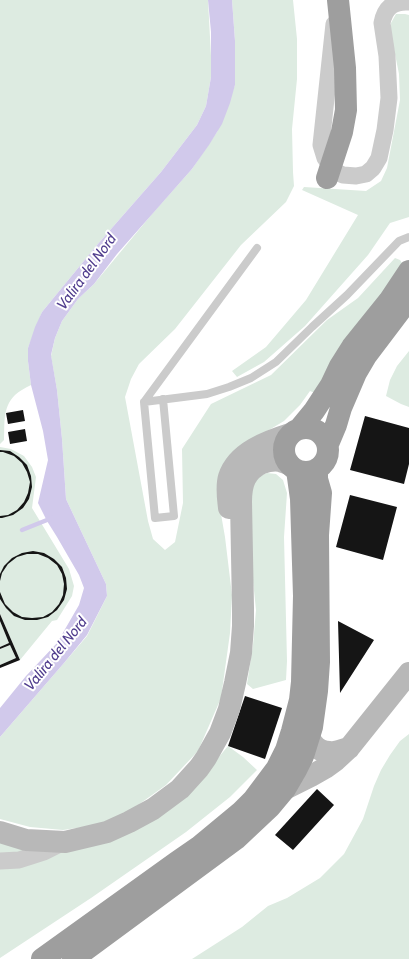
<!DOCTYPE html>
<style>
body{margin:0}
canvas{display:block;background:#fff}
</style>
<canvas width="409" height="959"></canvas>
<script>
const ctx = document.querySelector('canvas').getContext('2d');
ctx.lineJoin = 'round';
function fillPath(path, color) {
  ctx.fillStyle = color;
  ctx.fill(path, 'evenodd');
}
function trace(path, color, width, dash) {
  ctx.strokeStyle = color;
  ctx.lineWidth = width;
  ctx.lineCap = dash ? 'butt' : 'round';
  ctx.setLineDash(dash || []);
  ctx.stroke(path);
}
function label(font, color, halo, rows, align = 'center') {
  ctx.font = font + ' Cabin,sans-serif';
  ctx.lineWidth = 4;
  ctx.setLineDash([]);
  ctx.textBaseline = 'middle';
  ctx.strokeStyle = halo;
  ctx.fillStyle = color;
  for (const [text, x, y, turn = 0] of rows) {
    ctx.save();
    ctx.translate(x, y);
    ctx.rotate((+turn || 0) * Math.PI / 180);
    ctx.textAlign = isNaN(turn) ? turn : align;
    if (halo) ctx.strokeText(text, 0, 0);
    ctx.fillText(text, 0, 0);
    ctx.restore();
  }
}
const green = new Path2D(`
 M0 0H208L211 56V77L206 106 197 125 161 172 97 245 42 312 28 348V361L31 385C25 388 19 391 15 395 2 408 5 424 4 440L0 444Z
 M232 0H293L297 39V79L292 129 293 172 294 186 286 202 241 245 175 329 139 364 131 379 125 397 148 521 153 539 165 550 175 542 183 503 182 449 211 404 271 375 327 320 358 298 395 258 400 260 402 263 393 280 317 394 310 391 300 405 284 421 259 436 218 497 225 537 232 595 230 633 221 698 198 751 166 785 131 810 97 825 63 830 30 827 0 819V737L64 663 87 636 107 596 106 584 66 499 62 439 57 390 51 356 55 338 62 321 78 299 94 284 152 214 192 169 217 132 235 85V41Z
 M396 14H405L409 15V217L390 223 368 255 305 326 264 362 237 377 232 371 266 347 306 300 358 215 302 190 304 187 366 191 381 181 387 168 400 100 399 74 391 34V23Z
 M409 351V407L401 404 386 396 390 380 397 366Z
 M0 447 11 449 24 456 32 467 36 477 32 508 69 569 74 586 72 596 57 620 52 621 20 660 0 614Z
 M267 473 276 474 283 480 287 493 284 537 287 661 286 680 253 689 247 684 253 645 256 610 251 561V486L258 477Z
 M0 621 9 643 0 647Z
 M10 645 16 658 0 665V649Z
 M409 734V959H192L242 927 268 906 287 898 320 878 344 854 363 819 374 786 381 770 390 755 400 741Z
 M228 746 243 757 257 770 230 797 186 832 91 898 0 958V840L63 850 209 769Z`);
const water = new Path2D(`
 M208 0H232L235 41V85L230 103 222 124 209 145 192 169 117 254 94 284 78 299 62 321 55 338 51 355 57 390 62 439 66 499 106 584 107 596 87 635 64 663 0 737V708L26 676 57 643 79 605 84 588 79 575 57 537 47 521 38 503 48 460 43 431 31 385 28 361V348L35 327 42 312 97 245 161 172 197 125 206 106 211 77V32Z`);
const stream = new Path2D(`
 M22 530 52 518`);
const building = new Path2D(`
 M23 410 25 421 8 424 6 413Z
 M365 416 409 428V464L404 484 350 470Z
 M25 429 27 441 10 444 8 432Z
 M0 450 10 451 19 457 27 465 31 476 32 487 29 499 23 508 13 515 2 518H0V516L8 515 17 510 24 502 28 493 30 482 27 472 22 463 14 456 3 452H0Z
 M350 495 397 507 383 560 336 547Z
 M33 551 44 553 54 559 62 567 66 578 67 589 64 600 57 610 48 617 37 620H25L14 616 6 608 0 599V592L5 604 13 612 22 617 32 618 43 617 52 612 59 604 63 595 64 584 62 574 57 565 48 558 38 554H27L17 557 8 564 2 573 0 581V574L4 566 12 558 22 553Z
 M0 614 20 660 0 668V665L16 658 10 645 0 649V647L9 643 0 621Z
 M338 621 374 640 340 693Z
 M245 696 282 708 265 759 228 746Z
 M317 789 334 805 293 850 275 835Z`);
const service = new Path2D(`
 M163 399 174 516 155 518 144 402 257 248
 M144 402 207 394 229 387 251 378 276 362 312 327 347 295 399 241 409 237`);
const minor = new Path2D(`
 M334 24 321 145 325 158 334 171 343 175 356 176 366 174 373 168 379 158 385 130 389 98 387 56 382 23C385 7 394 1 409 2
 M0 861 19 860 44 852 64 842`);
const secondary = new Path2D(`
 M229 508C228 498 226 487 229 477 237 452 268 441 290 434
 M303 723C308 736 313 752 330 752 336 753 343 749 349 748
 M285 789 311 776 325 768 336 760 349 748 409 673
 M0 832 26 840 65 842 107 832 129 822 153 809 180 789 199 768 206 758 220 733 229 709 235 683 241 653 243 626V608L241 502C241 484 245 471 262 463 268 461 274 460 280 461 283 462 286 463 289 464`);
const trunk = new Path2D(`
 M284 450a22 22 0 1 1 44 0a22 22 0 1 1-44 0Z
 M300 428 314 411 331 385 340 366 352 347 389 301 409 271
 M328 444 336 425 341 408 356 373 366 356 409 299
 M42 959 177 862 200 846 241 812 253 800 277 768 286 750 292 731 300 700 302 682 304 596 301 499 297 470
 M73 959 236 839 270 807 285 789 296 770 303 756 312 727 317 691 319 662 318 535 321 493 317 479V469`);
const trunkBridge = new Path2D(`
 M327 178 342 132 346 110 345 68 338 0`);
const waterNames = [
 ["Valira del Nord",87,272,-54],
 ["Valira del Nord",56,654,-51]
];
fillPath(green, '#ddebe1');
fillPath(water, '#d1c9eb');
trace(stream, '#d1c9eb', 4.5);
fillPath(building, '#151515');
trace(service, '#cbcbcb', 8);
trace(minor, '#cbcbcb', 17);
trace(secondary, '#b8b8b8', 22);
trace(trunk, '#9e9e9e', 22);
trace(trunkBridge, '#9e9e9e', 22);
label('italic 15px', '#513e8e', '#fff', waterNames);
</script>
